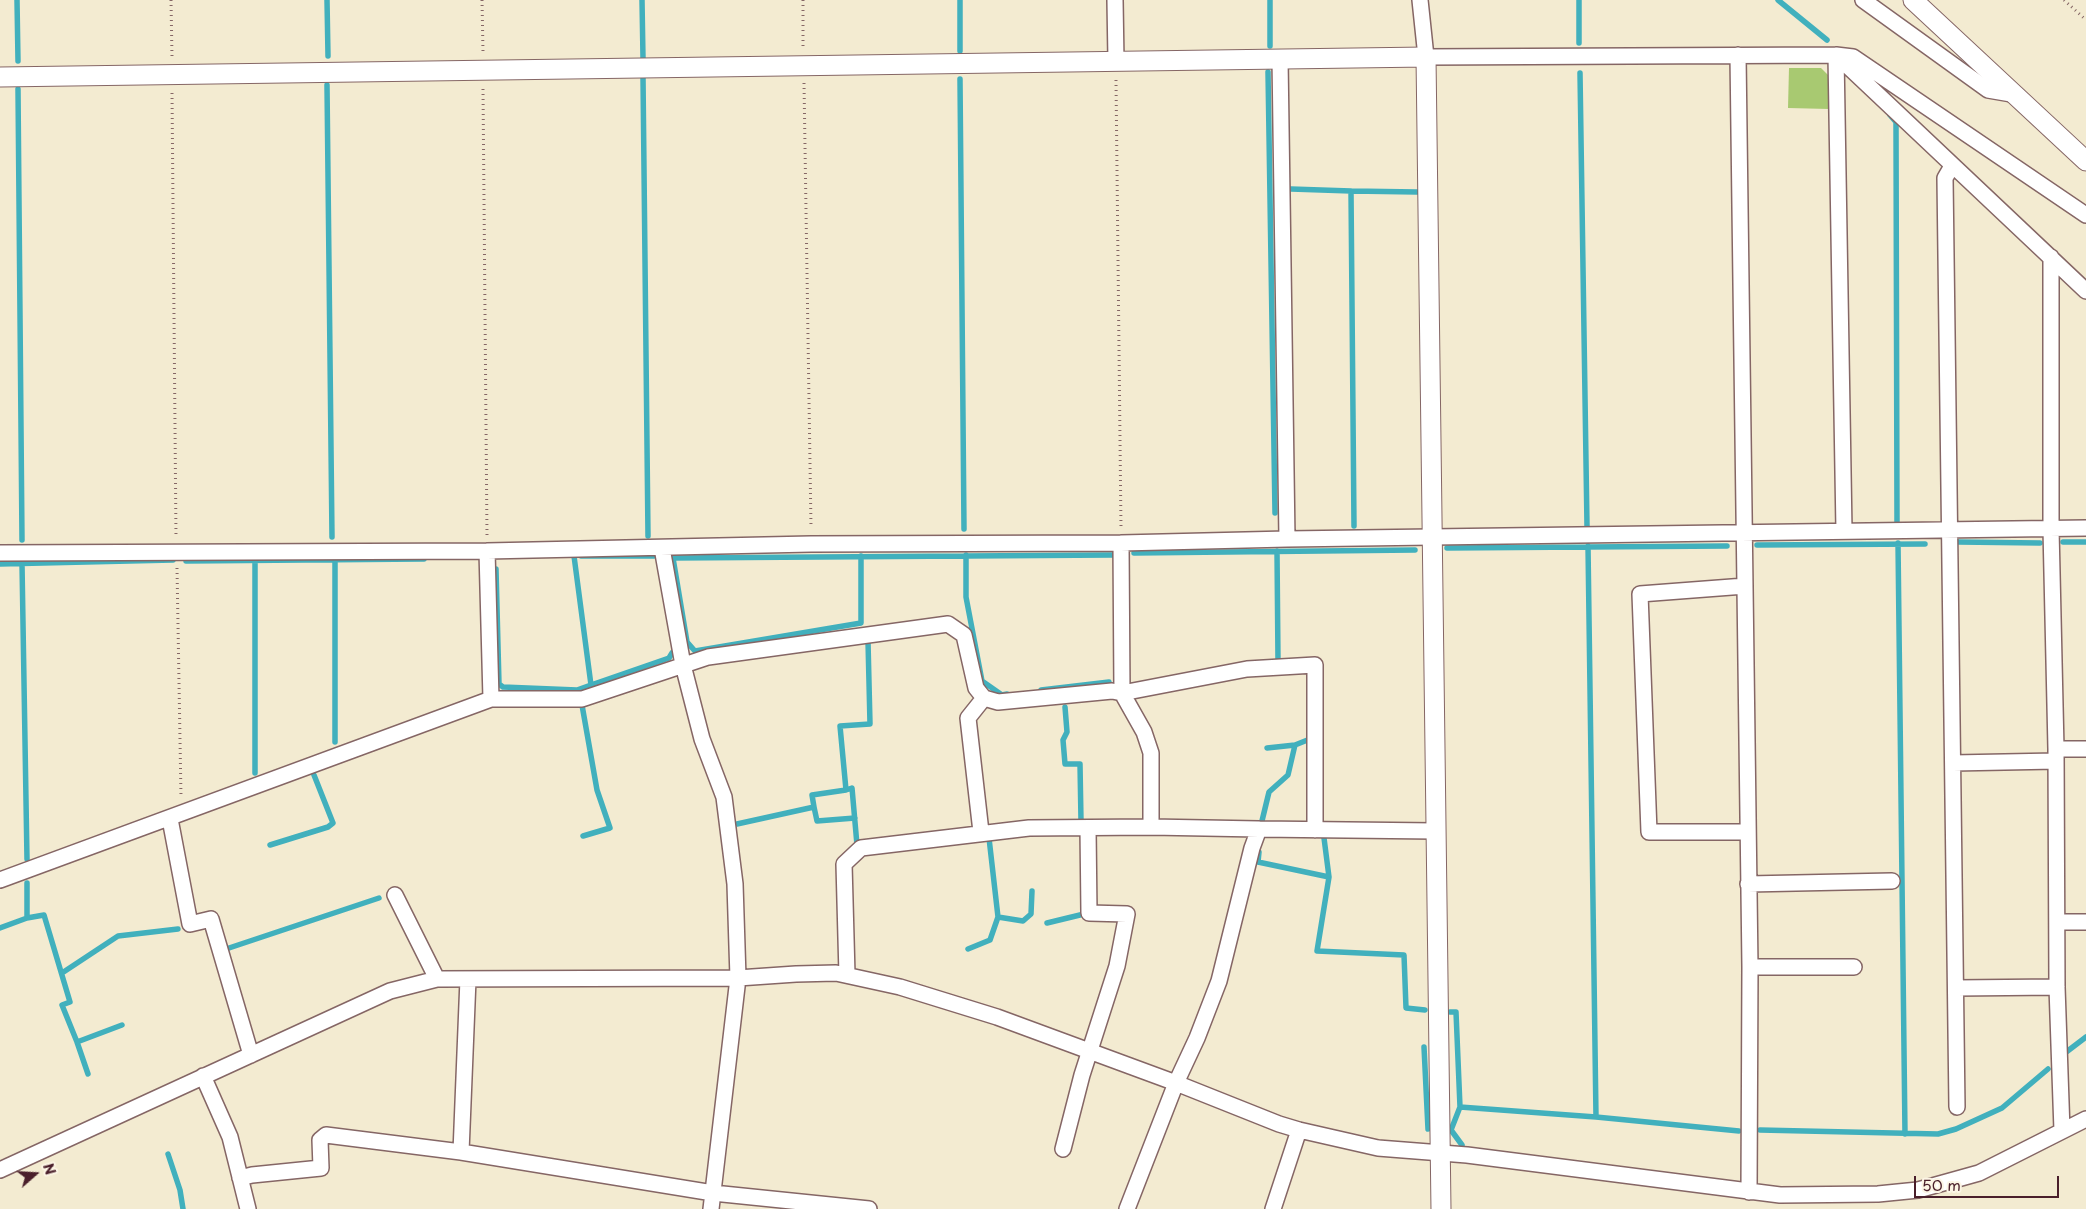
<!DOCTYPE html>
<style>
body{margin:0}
#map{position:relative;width:2086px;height:1209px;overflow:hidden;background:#f3ebd1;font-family:"Playpen Sans",sans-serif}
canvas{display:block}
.north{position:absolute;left:10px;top:1149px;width:50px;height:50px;-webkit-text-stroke:4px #fcf5e5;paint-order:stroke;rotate:71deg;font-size:14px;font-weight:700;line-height:20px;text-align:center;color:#4a1f2b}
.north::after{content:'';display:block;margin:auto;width:18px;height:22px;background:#4a1f2b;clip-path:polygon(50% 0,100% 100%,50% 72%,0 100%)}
.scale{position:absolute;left:1914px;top:1176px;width:145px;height:22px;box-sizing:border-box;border:2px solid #4a1f2b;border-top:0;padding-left:6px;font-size:15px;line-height:18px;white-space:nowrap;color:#4a1f2b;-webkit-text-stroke:4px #fcf5e5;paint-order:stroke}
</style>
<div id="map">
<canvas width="2086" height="1209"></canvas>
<div class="north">N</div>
<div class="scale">50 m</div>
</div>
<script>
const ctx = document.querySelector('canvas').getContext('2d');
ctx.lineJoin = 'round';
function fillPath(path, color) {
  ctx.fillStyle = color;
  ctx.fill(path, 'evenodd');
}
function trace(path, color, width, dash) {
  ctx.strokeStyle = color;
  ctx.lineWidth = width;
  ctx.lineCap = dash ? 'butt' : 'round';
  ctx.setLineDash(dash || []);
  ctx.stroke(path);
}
const green = new Path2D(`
 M1789 68H1821L1830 77 1829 109 1788 108Z`);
const stream = new Path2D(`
 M17 0 18 61
 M327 0 328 56
 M642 0 643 58
 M960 0V51
 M1270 0V46
 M1778 0 1827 40
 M1579 43V0
 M1268 72 1275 513
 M1580 73 1587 526
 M643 77 648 536
 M960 79 964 529
 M327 85 332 537
 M18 89 22 540
 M1890 115 1896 122 1897 522
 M1291 189 1351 191 1354 526
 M1351 191 1417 192
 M1958 542 2040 543
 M2063 542H2086
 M1898 543 1905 1134
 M1757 545 1925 544
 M1447 548 1727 546
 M1277 551 1278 661
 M1134 553 1415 550
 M966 555V597L982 681 1002 695 1007 694
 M574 556 591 685 669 658 672 653
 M581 556H654
 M335 560V742
 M186 561 424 559
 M0 564 173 560
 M22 564 27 859
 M496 569 499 684 503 687 577 690 591 685
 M694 650 687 642 673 558 1113 555
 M695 651 861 623V556
 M1041 690 1109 682
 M582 705 597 790 610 828 583 836
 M1065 707 1067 732 1063 740 1065 764H1080L1081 821
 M1267 748 1295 745 1310 739
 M255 773V560
 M814 807 817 821 855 818
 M737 824 814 807 812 795 846 790
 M1261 825 1269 792 1288 775 1295 745
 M1324 838 1329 877
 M270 845 328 827 333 823 314 775
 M857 845 852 788 846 790 840 726 870 724 868 641
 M1259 852 1258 862 1329 877 1317 951 1404 955 1406 1008 1425 1010
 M998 917 1023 921 1031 914 1032 891
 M27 918 44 915 70 1002 62 1005 77 1042 88 1074
 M1047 923 1084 914
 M0 928 27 918V883
 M226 949 379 898
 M968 949 990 940 998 917 989 838
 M62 973 118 936 178 929
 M1450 1012H1456L1460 1107 1451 1130 1462 1145
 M77 1042 122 1025
 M1424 1047 1428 1129
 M2065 1053 2086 1037
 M1460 1107 1596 1117 1588 546
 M1596 1117 1739 1131
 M1760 1130 1938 1134 1956 1129 2002 1108 2048 1069
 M168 1154 180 1190 183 1209`);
const path = new Path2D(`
 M171 0 172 57
 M482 0 483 52
 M803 0V47
 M2064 0 2086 20
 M1116 80 1121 528
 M804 83 811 527
 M483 89 487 535
 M172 93 176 537
 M177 568 181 797`);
const minor = new Path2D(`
 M1115 0 1116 61
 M1420 0 1426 57 1836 55 2086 291
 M1863 0 1988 90 2017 95
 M1738 55 1750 967 1749 1192
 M1280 59 1287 539
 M1952 166 1945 178 1957 1107
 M2051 257V529L2056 749 2057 987 2062 1131
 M1844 531 1836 55 1853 57 2086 215
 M662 548 683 665 702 739 724 797 735 884 738 978 711 1209
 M0 553 487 551 811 544 1121 543 1287 539 2086 528
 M1745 586 1640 594 1649 832H1748
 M491 699H582L708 657 948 624 964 635 976 688 984 698 998 702 1112 691 1122 693 1121 543
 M2056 749H2086
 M1953 763 2056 761
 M170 819 190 924 211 919 251 1055
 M1259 829 1151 827V753L1144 732 1122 693 1247 669 1315 665V830
 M981 832 968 718 984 698
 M0 880 491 699 487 551
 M1748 884 1892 881
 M395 895 437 979
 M2057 922H2086
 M1750 967H1854
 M847 975 844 864 861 848 1029 828 1151 827
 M1956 988 2057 987
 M203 1076 230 1137 248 1209
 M1063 1149 1082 1075 1117 966 1127 914 1089 913 1088 828
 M461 1152 468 979
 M0 1170 390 991 437 979 738 978 796 974 836 973 900 987 997 1017 1176 1083 1279 1124 1299 1130 1378 1148 1467 1155 1780 1195 1878 1194 1918 1190 1979 1173 2086 1119
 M240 1178 252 1175 321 1168 320 1140 326 1135 461 1152 713 1193 869 1209
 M1127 1209 1176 1083 1197 1038 1219 981 1252 848 1259 829 1435 831
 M1273 1209 1299 1130`);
const tertiary = new Path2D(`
 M1913 0 2086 161
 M0 77 1426 57 1441 1209`);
fillPath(green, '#a8c971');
trace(stream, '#41b0bd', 5.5);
trace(minor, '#856665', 18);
trace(tertiary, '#856665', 21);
trace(path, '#856665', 3, [1, 4]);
trace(minor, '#fff', 15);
trace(tertiary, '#fff', 19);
</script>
